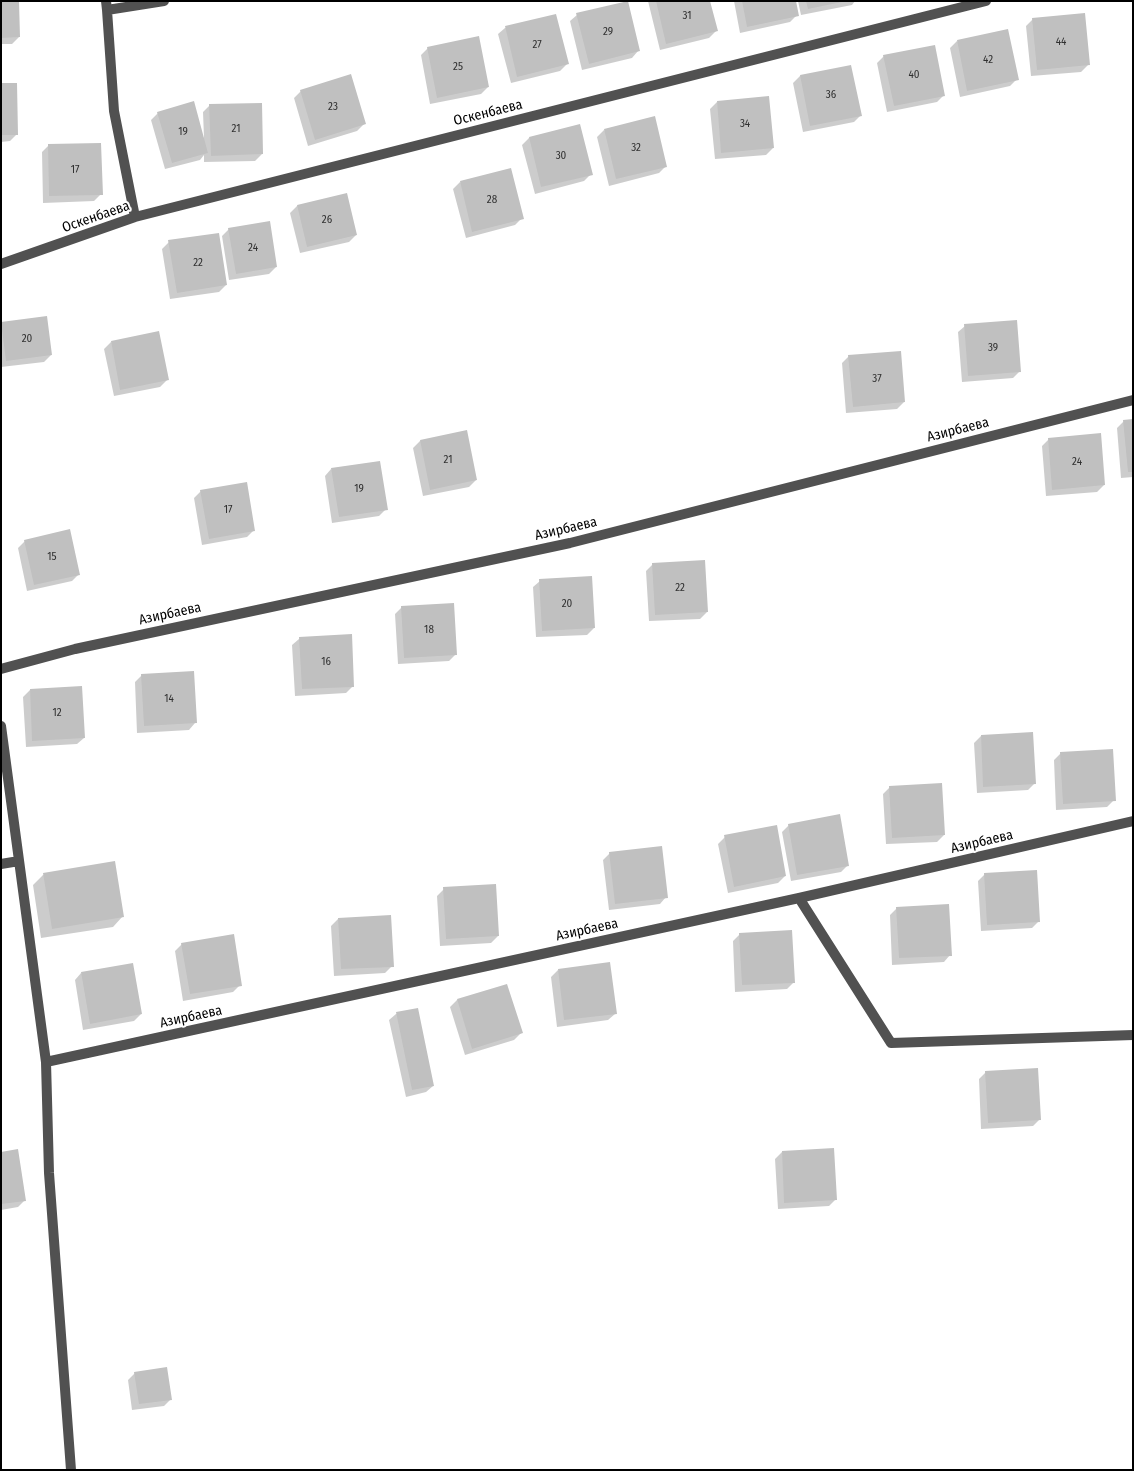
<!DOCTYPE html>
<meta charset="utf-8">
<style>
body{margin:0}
#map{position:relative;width:1134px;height:1471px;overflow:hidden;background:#fff;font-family:"Fira Sans Condensed",sans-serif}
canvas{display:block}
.frame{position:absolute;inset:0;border:2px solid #000;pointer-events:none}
</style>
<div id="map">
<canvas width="1134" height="1471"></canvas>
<div class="frame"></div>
</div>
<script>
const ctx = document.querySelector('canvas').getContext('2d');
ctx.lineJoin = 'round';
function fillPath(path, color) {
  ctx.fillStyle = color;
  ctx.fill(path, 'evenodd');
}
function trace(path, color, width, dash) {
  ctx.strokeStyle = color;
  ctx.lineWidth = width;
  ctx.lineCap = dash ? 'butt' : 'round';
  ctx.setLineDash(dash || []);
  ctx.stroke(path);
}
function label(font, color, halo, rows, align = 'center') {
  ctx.font = font + ' "Fira Sans Condensed",sans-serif';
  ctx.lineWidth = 4;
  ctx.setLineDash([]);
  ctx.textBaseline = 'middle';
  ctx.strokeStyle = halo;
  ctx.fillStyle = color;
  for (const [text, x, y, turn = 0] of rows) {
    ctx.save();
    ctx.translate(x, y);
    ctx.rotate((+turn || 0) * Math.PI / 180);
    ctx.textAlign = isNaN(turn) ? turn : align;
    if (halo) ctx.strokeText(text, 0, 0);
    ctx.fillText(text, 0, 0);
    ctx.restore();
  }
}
const shadow = new Path2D(`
 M1 1 19 37 12 44H1Z
 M648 1H709L716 31 709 38 660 50Z
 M734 1H794L797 15 790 22 740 33Z
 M798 1H855L852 5 801 15Z
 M555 15 567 64 560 71 511 83 498 34 505 28Z
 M577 15 638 51 632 58 582 70 570 21Z
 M1033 19 1088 65 1081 72 1031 76 1026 26Z
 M957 41 1017 79 1010 86 960 97 950 48Z
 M428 48 488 87 481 94 430 104 421 55Z
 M884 56 944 95 937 102 887 112 877 63Z
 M850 66 861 115 854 122 803 132 793 83 800 76Z
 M1 84 17 134 10 141 1 142Z
 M301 91 364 124 357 131 308 146 294 98Z
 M717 102 773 148 766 155 715 159 710 109Z
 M210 105 262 154 255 161 204 162V155L200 160 165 169 151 120 158 113 204 138 203 112Z
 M579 126 591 174 584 181 535 194 522 145 529 138Z
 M604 130 666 166 659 173 609 186 597 137Z
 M49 145 101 194 94 201 43 203 42 152Z
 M460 182 522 218 515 225 466 238 453 189Z
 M346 194 356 235 349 242 300 253 290 213 297 206Z
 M229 229 276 267 269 274 229 280 222 236Z
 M169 242 226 285 219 292 170 299 162 249Z
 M2 323 51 355 44 362 1 367Z
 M965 326 1020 371 1013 378 962 382 958 332Z
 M111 342 167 380 160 387 114 396 104 349Z
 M849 356 904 402 897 409 846 413 842 363Z
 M1124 421H1133V477L1121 478 1117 428Z
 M466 432 476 480 469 487 423 496 413 448 420 441Z
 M1049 439 1104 485 1097 492 1046 496 1042 446Z
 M331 469 386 509 379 516 332 523 325 476Z
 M201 491 254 530 247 537 202 545 194 498Z
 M25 541 79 574 72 581 27 591 18 548Z
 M653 564 707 612 700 619 649 621 646 571Z
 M540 581 594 628 587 635 536 637 533 587Z
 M402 607 456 654 449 661 398 664 395 614Z
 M350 636 353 686 346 693 295 696 292 645 299 639Z
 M142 675 195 723 189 730 137 733 135 682Z
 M30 690 84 738 77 744 26 747 23 697Z
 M981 736 1035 783 1028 790 977 793 974 743Z
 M1061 753 1114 800 1107 807 1056 810 1054 760Z
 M890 787 944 835 937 842 886 844 883 794Z
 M789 825 848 865 841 872 791 881 782 832Z
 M725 837 785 876 778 883 728 893 718 844Z
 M610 853 666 897 660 904 609 910 603 860Z
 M114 863 123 916 113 927 41 938 33 885 43 875Z
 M985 874 1039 921 1032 928 981 931 978 881Z
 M444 889 498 936 491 943 440 946 437 896Z
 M897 908 950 955 944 962 892 965 890 915Z
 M338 919 392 966 385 973 334 976 331 926Z
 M740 934 794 982 787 989 735 992 733 941Z
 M182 944 240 985 233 992 183 1001 175 951Z
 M558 970 615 1014 608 1020 557 1027 551 977Z
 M81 973 141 1014 134 1021 83 1030 75 980Z
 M506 985 521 1033 514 1040 465 1055 450 1007 457 1000Z
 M417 1009 433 1086 426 1092 406 1097 389 1020 396 1014Z
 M986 1072 1040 1119 1033 1126 981 1129 979 1079Z
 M782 1152 836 1199 829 1206 778 1209 775 1159Z
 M1 1153 24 1201 18 1207 1 1210Z
 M135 1373 171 1399 164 1406 132 1410 128 1380Z`);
const building = new Path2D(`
 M1 1H19L20 37 1 38Z
 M628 1 640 51 589 64 576 13Z
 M656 1H710L718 31 666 44Z
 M742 1H796L799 16 747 27Z
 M806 1H842V2L808 9Z
 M1085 13 1090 65 1037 70 1032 18Z
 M556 14 569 64 517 77 505 26Z
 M1008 29 1019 80 967 91 957 40Z
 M479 36 489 87 437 98 427 47Z
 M935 45 945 96 894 106 883 55Z
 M851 65 862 116 810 126 800 75Z
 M351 74 366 124 315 140 300 90Z
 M1 83H17L18 135H1Z
 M769 96 774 148 721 153 717 101Z
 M194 101 208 153 172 163 157 112Z
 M262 103 263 154 211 156 209 104Z
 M655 116 667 167 616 179 604 129Z
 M580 124 593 175 541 187 529 137Z
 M101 143 103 195 49 196 48 144Z
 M511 168 524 219 472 232 460 181Z
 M347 193 357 235 307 247 297 205Z
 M270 221 277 267 236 274 228 228Z
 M219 233 227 285 177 293 168 240Z
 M47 316 52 355 6 361 1 322Z
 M1017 320 1021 372 968 376 964 324Z
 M159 331 169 380 120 390 111 341Z
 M901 351 905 402 853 407 848 355Z
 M1133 419V472H1128L1123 420Z
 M467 430 477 480 430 490 420 440Z
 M1101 433 1105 485 1052 490 1048 438Z
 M380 461 388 510 339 517 331 468Z
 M247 482 255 531 209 539 200 490Z
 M70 529 80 575 34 585 24 540Z
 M705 560 708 612 655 615 652 563Z
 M592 576 595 628 542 631 539 579Z
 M454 603 457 655 404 658 401 606Z
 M352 634 354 687 302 689 299 637Z
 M194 671 197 723 144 726 141 674Z
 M82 686 85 738 32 741 30 689Z
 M1033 732 1036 784 983 787 981 735Z
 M1113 749 1116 801 1063 804 1060 752Z
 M942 783 945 835 892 838 889 786Z
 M840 814 849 866 797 875 788 824Z
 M777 825 786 876 734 887 724 835Z
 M662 846 668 898 615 904 609 852Z
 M115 861 124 917 52 929 43 873Z
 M1037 870 1040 922 987 925 984 873Z
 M496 884 499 936 446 939 443 887Z
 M949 904 952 956 899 958 896 907Z
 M391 915 394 967 341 969 338 918Z
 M792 930 795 983 742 985 739 933Z
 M234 934 242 986 190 994 181 943Z
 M610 962 617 1014 564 1020 558 969Z
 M133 963 142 1014 90 1024 81 972Z
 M507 984 523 1033 472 1049 457 999Z
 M418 1008 434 1086 412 1090 396 1012Z
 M1038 1068 1041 1120 988 1123 985 1071Z
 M834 1148 837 1200 784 1203 782 1151Z
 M18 1149 26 1201 1 1204V1152Z
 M167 1367 172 1400 139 1404 134 1372Z`);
const minor = new Path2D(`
 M106 1 107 10 164 1
 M107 10 114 111 135 217
 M1 264 135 217 986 1
 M1 669 75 649 570 543 1133 400
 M1 726 46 1062 49 1173 71 1470
 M1 864 19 861
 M799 898 891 1043 1133 1035
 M46 1062 799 898 1133 821`);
const numberNames = [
 ["31",687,16],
 ["29",608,32],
 ["44",1061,42],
 ["27",537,45],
 ["42",988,60],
 ["25",458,67],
 ["40",914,75],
 ["36",831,95],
 ["23",333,107],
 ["34",745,124],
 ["21",236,129],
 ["19",183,132],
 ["32",636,148],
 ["30",561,156],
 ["17",75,170],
 ["28",492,200],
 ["26",327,220],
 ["24",253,248],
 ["22",198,263],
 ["20",27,339],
 ["39",993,348],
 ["37",877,379],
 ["21",448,460],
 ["24",1077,462],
 ["19",359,489],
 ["17",228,510],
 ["15",52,557],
 ["22",680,588],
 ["20",567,604],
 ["18",429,630],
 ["16",326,662],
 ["14",169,699],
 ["12",57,713]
];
const streetNames = [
 ["Оскенбаева",488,113,-14],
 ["Оскенбаева",96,217,-19],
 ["Азирбаева",958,430,-14],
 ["Азирбаева",566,529,-13],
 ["Азирбаева",170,614,-12],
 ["Азирбаева",982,842,-13],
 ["Азирбаева",587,930,-12],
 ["Азирбаева",191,1017,-12]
];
fillPath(shadow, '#0003');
fillPath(building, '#c0c0c0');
trace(minor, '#515151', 10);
label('11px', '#303030', null, numberNames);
label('14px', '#000', '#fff', streetNames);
</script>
